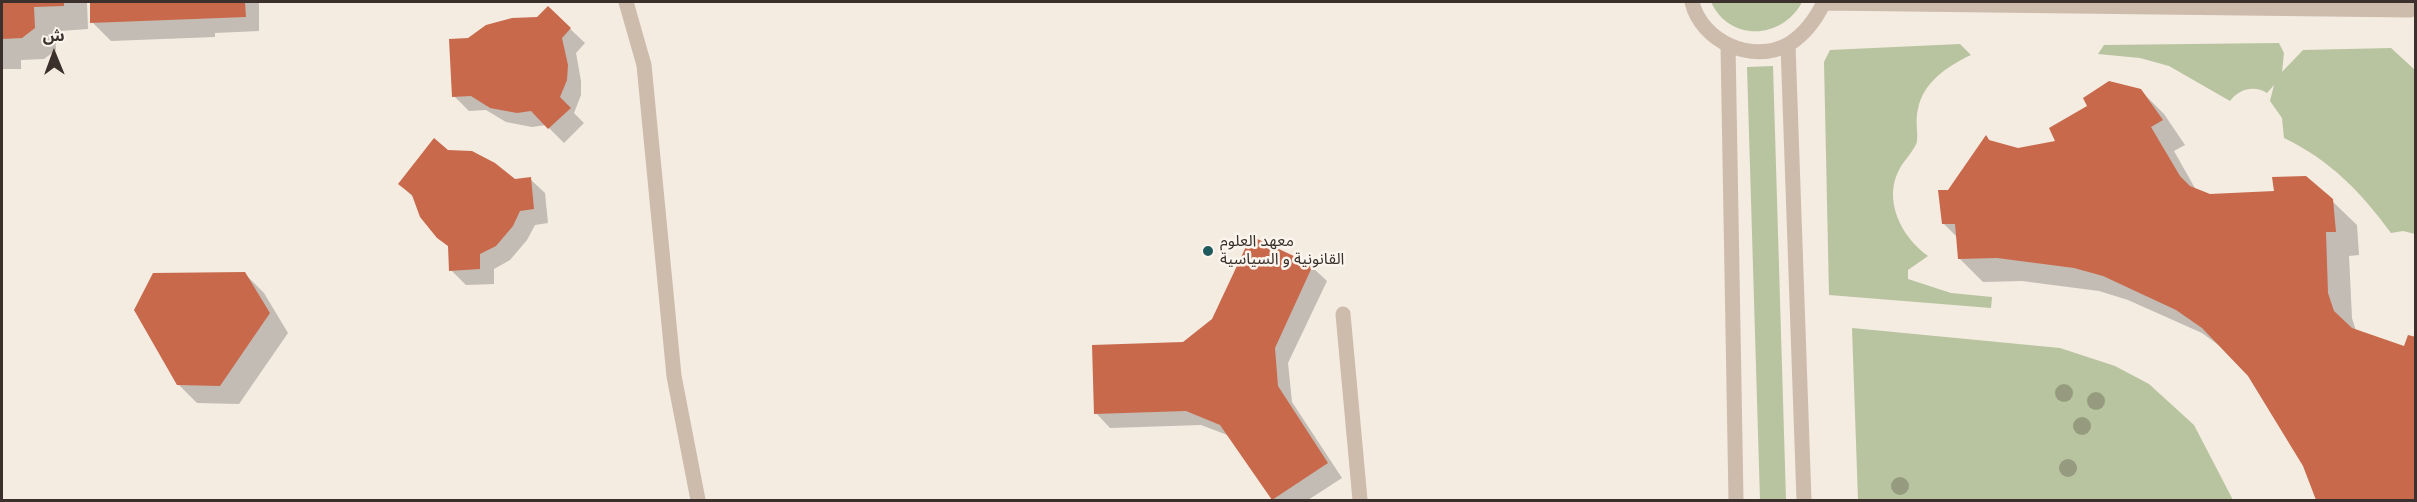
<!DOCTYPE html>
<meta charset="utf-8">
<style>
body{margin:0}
#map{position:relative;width:2417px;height:502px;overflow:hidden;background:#f4ebe1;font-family:"Varela Round","Noto Sans Arabic",sans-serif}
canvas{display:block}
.frame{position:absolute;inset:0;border:3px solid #3b302b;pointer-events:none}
.north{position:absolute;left:24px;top:24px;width:60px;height:60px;-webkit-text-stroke:4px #fbf5ee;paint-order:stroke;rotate:359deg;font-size:16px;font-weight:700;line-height:24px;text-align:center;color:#3b302b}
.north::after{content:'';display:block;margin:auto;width:21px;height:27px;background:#3b302b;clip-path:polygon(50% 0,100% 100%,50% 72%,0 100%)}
</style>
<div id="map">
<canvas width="2417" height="502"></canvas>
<div class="frame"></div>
<div class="north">ش</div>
</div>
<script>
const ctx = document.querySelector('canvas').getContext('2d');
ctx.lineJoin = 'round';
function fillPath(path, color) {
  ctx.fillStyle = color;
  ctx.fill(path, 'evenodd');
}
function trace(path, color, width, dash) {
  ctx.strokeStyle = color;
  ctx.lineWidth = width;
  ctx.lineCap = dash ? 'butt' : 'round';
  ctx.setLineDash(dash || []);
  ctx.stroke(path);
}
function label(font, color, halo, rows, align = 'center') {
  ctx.font = font + ' "Varela Round","Noto Sans Arabic",sans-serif';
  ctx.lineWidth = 5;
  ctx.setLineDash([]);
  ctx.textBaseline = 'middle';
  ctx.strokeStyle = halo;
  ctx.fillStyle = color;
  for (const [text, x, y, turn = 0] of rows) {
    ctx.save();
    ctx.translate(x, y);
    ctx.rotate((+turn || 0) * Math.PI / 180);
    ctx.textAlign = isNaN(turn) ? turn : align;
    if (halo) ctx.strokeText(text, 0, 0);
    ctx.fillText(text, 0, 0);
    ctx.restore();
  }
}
const green = new Path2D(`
 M1711 2H1802C1783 39 1730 43 1711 2Z
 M2279 43 2284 53 2282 72 2303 50 2391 48 2415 70V234L2403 231 2391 233C2361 192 2330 160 2284 138L2282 118 2270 101 2274 85 2267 93C2254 85 2239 89 2230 101L2169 66 2140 58 2098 54 2104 45Z
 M1960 44 1971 55C1948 66 1923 82 1918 109 1915 120 1918 130 1917 141 1916 148 1904 161 1900 168 1882 199 1901 237 1928 256L1908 270V279L1951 293 1992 297 1991 308 1829 295 1824 62 1830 50Z
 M1773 66 1786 500H1760L1747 67Z
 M1852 328 2060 348 2115 366 2149 384 2194 425 2233 500H1858Z`);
const shadow = new Path2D(`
 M2 2H87L88 29 60 31 55 26 56 50 44 59 21 60V69H2Z
 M91 2H259V31L215 33V37L111 41 92 22Z
 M548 8 585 43 576 53 581 81V95L574 113 584 123 564 143 546 125 532 127 506 122 486 110 469 111 454 96 468 40 538 19Z
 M2140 90 2164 114 2185 145 2174 151 2196 190 2210 195 2332 201 2357 225 2359 255 2349 256 2352 318 2356 331 2405 348 2416 339V500H2318L2304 465 2249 375 2224 349 2202 333 2128 300 2099 291 2022 281 1983 282 1959 258 1957 237 1944 224 1949 192 1987 137 1992 143 2018 149 2058 142Z
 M448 151 514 180 530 179 545 193 548 223 535 225 527 240 510 260 494 269V284L466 285 451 270 450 248 438 237 415 199 400 184Z
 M1252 238 1312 267 1327 281 1288 363 1292 402 1342 478 1308 500H1273L1230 436 1201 425 1110 428 1096 413 1213 320Z
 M245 274 264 293 288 333 239 404 197 403 178 384Z`);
const building = new Path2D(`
 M2 2H64V6L34 7 35 28 22 38 2 39Z
 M90 2H245L246 17 90 23Z
 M548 6 571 28 562 38 568 65 567 80 560 97 571 108 548 129 531 111 517 113 490 108 471 96 452 97 449 39 468 38 486 25 512 18 537 17Z
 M2109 81 2141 89 2163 120 2151 127 2180 176 2190 186 2210 194 2274 191 2272 177 2306 176 2333 199 2336 232H2326L2328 293 2334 311 2352 328 2404 346 2408 335 2416 337V500H2316L2303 466 2248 376 2202 328 2176 310 2103 276 2074 268 1997 258 1958 259 1955 224H1942L1938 190H1948L1986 135 1989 140 2018 148 2055 141 2049 128 2087 106 2083 98Z
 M434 138 448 150 472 151 495 163 515 179 531 177 534 209 520 211 513 226 496 246 480 254V269L449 271 448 246 437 238 420 217 412 195 398 184Z
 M1251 236 1313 265 1275 348 1278 386 1328 463 1272 500 1220 425 1186 411 1094 414 1092 345 1183 342 1212 319Z
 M245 272 270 313 220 386 177 385 134 310 153 273Z`);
const lane = new Path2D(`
 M626 2 644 65 674 376 698 500
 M1692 2C1701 41 1752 65 1789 44 1805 34 1816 19 1824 2
 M1823 3 2411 10
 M1728 45 1736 500
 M1788 45 1804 500
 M1343 314 1360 500`);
const trees = [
 [2064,393],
 [2096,401],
 [2082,426],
 [2068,468],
 [1900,486]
];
const markers = [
 [1208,251,6,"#1f5a5e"]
];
const poiNames = [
 ["معهد العلوم",1220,242],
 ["القانونية و السياسية",1220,260]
];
fillPath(green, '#b8c4a0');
fillPath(shadow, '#0003');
fillPath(building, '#c8694b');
trace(lane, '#cdbbac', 15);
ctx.fillStyle = '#969b7f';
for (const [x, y] of trees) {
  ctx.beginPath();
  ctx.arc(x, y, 9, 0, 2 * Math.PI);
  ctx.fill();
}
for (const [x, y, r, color] of markers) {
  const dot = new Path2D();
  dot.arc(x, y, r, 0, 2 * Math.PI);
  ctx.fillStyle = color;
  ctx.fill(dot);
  trace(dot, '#fbf5ee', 2);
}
label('16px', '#3b302b', '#fbf5ee', poiNames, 'left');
</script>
